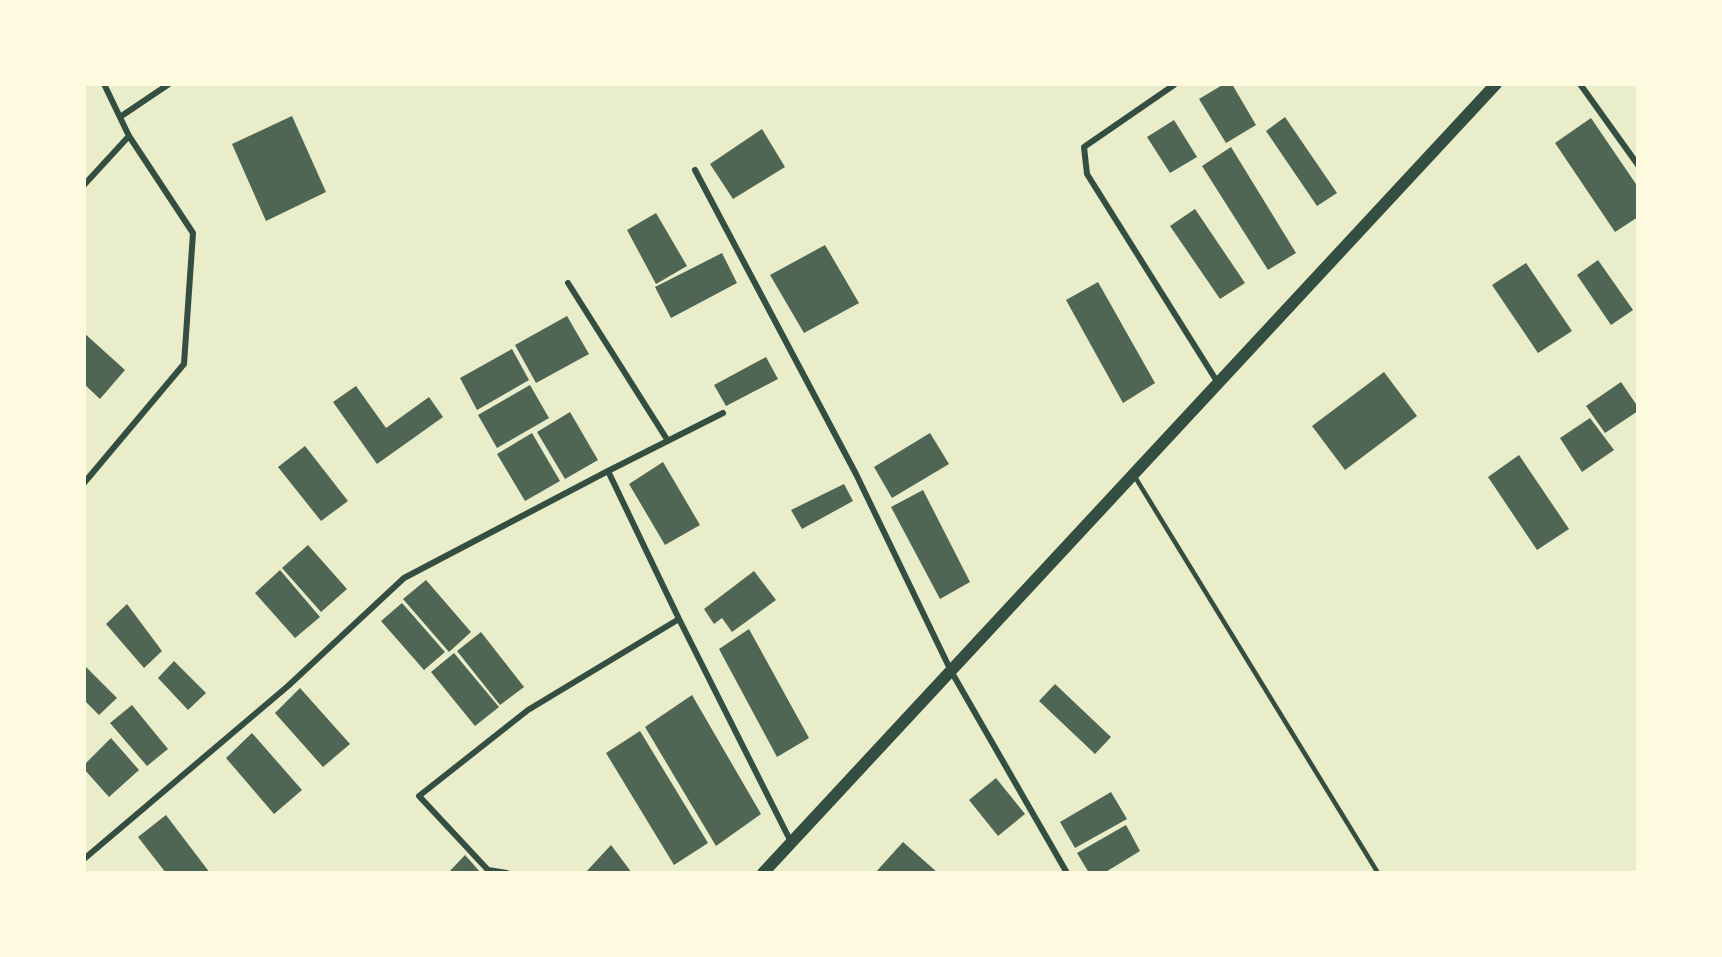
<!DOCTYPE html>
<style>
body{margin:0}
#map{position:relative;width:1722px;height:957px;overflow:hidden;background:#e9edc9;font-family:Overpass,sans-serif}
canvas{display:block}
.frame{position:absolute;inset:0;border:86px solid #fefae0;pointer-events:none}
</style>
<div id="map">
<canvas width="1722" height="957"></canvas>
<div class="frame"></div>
</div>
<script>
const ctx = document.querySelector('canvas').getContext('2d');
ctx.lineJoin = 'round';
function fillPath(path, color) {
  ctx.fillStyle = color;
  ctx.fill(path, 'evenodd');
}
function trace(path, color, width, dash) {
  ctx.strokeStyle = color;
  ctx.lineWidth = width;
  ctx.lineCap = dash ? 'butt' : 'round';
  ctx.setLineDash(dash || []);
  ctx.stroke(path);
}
const building = new Path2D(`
 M1224 84H1232L1256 125 1226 143 1199 99Z
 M292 116 326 192 266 221 232 144Z
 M1285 117 1337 193 1317 206 1266 131Z
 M1591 118 1638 187V217L1615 232 1555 143Z
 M1174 120 1197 157 1170 173 1147 137Z
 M762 129 785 167 733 199 710 164Z
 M1231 147 1296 253 1268 270 1202 166Z
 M1195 209 1245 283 1220 299 1170 226Z
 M656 213 687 266 656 284 627 230Z
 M825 245 859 303 804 333 770 275Z
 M722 253 737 283 671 318 655 287Z
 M1598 260 1633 310 1611 325 1577 275Z
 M1526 263 1572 331 1538 353 1492 285Z
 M1098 282 1155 383 1123 403 1066 300Z
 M567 316 589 354 536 383 515 345Z
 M84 333 125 370 100 399 84 384Z
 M512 349 529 380 477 410 460 378Z
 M766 357 778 379 726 406 714 385Z
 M1384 372 1417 416 1345 470 1312 426Z
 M1621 382 1638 407V411L1605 433 1586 406Z
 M530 385 549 418 497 448 478 415Z
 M356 386 386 428 429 397 443 417 377 464 333 402Z
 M570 412 598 460 565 479 537 432Z
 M1590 418 1614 450 1582 472 1560 438Z
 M532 433 560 481 525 501 497 454Z
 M930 433 949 464 892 498 874 467Z
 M305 446 348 501 321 521 278 467Z
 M1519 455 1569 529 1537 550 1488 477Z
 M663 462 700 525 665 545 629 484Z
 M844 484 853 501 802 529 791 510Z
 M923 490 970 582 940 599 891 507Z
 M308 545 347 589 321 612 282 568Z
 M280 570 320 617 295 638 255 593Z
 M754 571 776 600 732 632 722 618 714 624 704 609Z
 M426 580 471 632 449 652 403 599Z
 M402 603 445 652 424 670 381 621Z
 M127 604 162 651 144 668 106 624Z
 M749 629 809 738 777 757 719 649Z
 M481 632 524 687 500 705 457 651Z
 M454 653 499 707 475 726 431 672Z
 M174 661 206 693 188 710 158 678Z
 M84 665 117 698 99 715 84 700Z
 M1055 684 1111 737 1095 754 1039 701Z
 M300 688 350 744 323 767 275 713Z
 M692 695 761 814 716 846 645 727Z
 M132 705 168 749 147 766 110 723Z
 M640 731 708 843 674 865 606 753Z
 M252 733 302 790 274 814 226 758Z
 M111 738 139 770 109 797 84 769V765Z
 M996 778 1025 814 998 836 969 800Z
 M1111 792 1127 819 1075 848 1060 822Z
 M166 815 210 873H166L138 837Z
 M1126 825 1140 851 1104 873H1089L1077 853Z
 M903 842 938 873H875Z
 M611 845 632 873H585Z
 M465 855 481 873H448Z`);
const service = new Path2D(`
 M1135 477 1378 873`);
const minor = new Path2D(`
 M1580 84 1638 165
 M1174 85 1084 147 1087 174 1218 383
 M120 117 169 84
 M695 170 856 474 951 671 1067 873
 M84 185 129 136
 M568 283 668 441
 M608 471 723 413
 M84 483 184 364 193 233 129 136 104 84
 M679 619 791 842
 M84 859 288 686 404 578 608 471 679 619 528 710 419 796 488 870 507 873`);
const secondary = new Path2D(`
 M763 873 1496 84`);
fillPath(building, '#4f6655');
trace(service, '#344e41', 4.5);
trace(minor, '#344e41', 6);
trace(secondary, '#344e41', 12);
</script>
